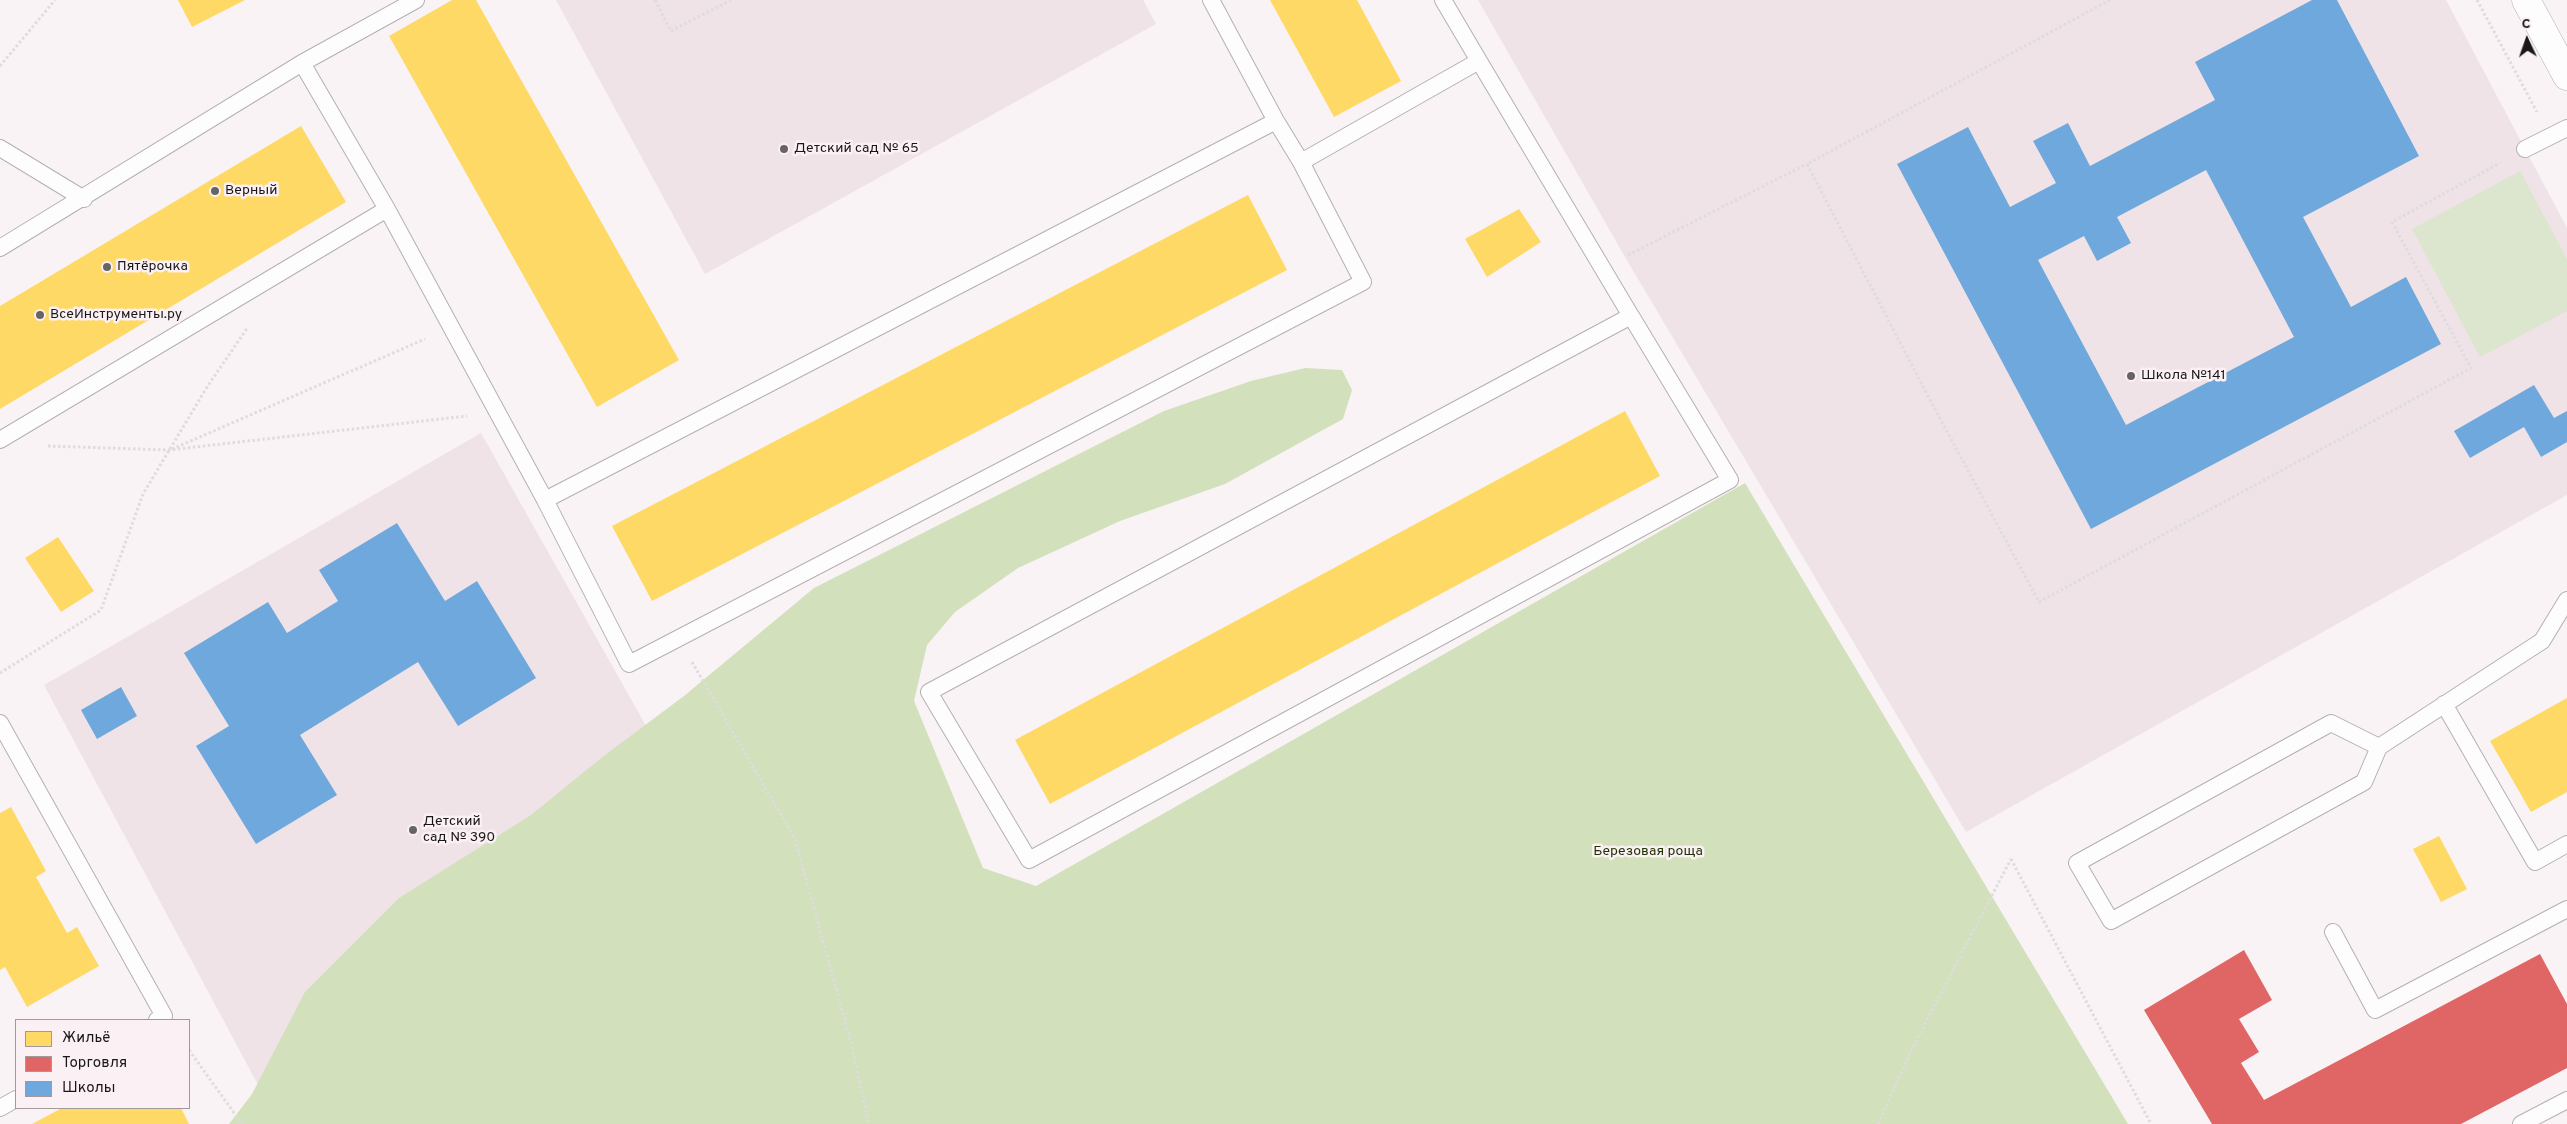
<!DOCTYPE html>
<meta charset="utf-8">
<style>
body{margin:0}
#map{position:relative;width:2567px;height:1124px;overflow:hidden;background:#f9f3f5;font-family:Overpass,sans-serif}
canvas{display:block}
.legend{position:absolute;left:15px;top:1019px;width:175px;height:90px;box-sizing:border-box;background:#fbf1f4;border:1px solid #a19a9c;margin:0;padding:6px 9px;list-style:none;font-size:15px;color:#1a1718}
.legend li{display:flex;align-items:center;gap:10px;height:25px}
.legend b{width:25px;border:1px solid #a19a9c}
.north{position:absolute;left:2502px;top:15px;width:50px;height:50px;-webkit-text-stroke:4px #fbf1f4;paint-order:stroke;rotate:357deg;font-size:14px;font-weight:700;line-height:20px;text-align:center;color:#1a1718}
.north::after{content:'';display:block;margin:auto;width:18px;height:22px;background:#1a1718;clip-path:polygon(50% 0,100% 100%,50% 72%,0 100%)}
</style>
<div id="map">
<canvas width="2567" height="1124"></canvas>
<ul class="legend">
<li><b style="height:14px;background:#ffd966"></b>Жильё</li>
<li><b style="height:14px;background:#e06666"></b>Торговля</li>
<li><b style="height:14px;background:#6fa8dc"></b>Школы</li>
</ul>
<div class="north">С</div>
</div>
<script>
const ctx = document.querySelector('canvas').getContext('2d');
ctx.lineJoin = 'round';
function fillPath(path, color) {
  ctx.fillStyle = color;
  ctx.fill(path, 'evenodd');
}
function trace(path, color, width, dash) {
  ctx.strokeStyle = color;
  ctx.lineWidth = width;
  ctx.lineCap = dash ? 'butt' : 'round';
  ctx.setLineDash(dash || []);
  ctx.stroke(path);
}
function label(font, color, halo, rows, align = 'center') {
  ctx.font = font + ' Overpass,sans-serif';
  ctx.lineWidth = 5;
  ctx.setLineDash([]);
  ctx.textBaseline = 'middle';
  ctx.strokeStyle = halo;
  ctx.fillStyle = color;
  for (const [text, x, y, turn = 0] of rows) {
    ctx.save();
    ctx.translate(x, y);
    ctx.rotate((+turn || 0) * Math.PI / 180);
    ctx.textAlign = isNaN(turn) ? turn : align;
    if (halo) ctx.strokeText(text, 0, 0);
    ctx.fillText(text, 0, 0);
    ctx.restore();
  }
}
const built = new Path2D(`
 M556 0H1143L1156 24 705 274Z
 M1478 0H2446L2567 228V495L1966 832 1625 257Z
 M481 433 787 976 279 1124 44 685Z`);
const green = new Path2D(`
 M2520 171 2567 259V311L2480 357 2412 229Z`);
const forest = new Path2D(`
 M1305 368 1342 370 1352 390 1343 419 1225 484 1120 521 1018 568 955 612 927 645 914 701 983 868 1036 886 1745 483 2128 1124H229L252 1094 305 992 399 898 531 815 605 755 684 696 814 588 1164 411 1251 381Z`);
const homes = new Path2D(`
 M178 0H245L192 27Z
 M452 0H476L679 360 597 407 389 36Z
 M1270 0H1357L1401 81 1334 117Z
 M301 126 346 202 0 409V306Z
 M1248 195 1287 270 652 601 612 526Z
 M1519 209 1541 242 1487 277 1465 239Z
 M1625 411 1660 476 1050 804 1015 740Z
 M58 537 94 591 61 612 25 558Z
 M2567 698V792L2531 812 2490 741Z
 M11 807 46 871 36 877 67 933 77 927 99 966 27 1007 5 967 0 970V813Z
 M2439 836 2467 889 2441 902 2413 849Z
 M62 1108H181L189 1124H32Z`);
const shops = new Path2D(`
 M2244 950 2272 1000 2239 1019 2259 1052 2241 1063 2264 1100 2540 954 2567 1004V1068L2461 1124H2212L2144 1010Z`);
const schools = new Path2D(`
 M2312 0H2337L2419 156 2303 217 2351 307 2406 277 2441 344 2091 529 1897 164 1968 127 2010 207 2056 183 2033 141 2068 123 2090 166 2215 100 2195 62ZM2206 170 2294 337 2126 425 2038 260 2084 236 2097 261 2131 243 2117 217Z
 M2534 385 2554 418 2567 411V442L2541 457 2524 427 2470 458 2454 431Z
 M397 523 445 601 477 581 536 678 458 726 418 662 300 735 337 795 256 844 196 746 229 726 184 653 268 602 287 633 338 601 319 570Z
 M121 687 137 716 97 739 81 710Z`);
const path = new Path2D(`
 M655 0 671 31 731 0
 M2110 0 1807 164 1929 398 2039 602 2471 368 2392 222 2500 163
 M2477 0 2537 112
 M0 66 55 0
 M1628 255 1807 164
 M48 446 169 450 467 416
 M172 449 425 339
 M692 662 795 839 851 1043 869 1124
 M0 673 101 610 143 494 207 387 248 327
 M2011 859 2151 1124
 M189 1050 242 1124
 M1878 1124 1914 1045 2011 859`);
const lane = new Path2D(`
 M1443 0 1479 61
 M1276 121 1301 162 1479 61 1631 316 929 692 1029 860 1730 480 1631 316
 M0 148 84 199
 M2525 149 2567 128
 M387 209 302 63 416 0
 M0 248 302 63
 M0 440 387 209 545 500 1276 121 1211 0
 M545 500 629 664 1363 282 1301 162
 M2444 704 2535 862 2567 844
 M0 723 164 1016 157 1020
 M2379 747 2331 723 2077 863 2111 921 2364 782 2379 747 2542 641 2567 600
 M2333 932 2375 1010 2567 909
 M0 1108 16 1099
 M2521 1124 2567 1100`);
const street = new Path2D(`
 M2526 0 2567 76`);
const markers = [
 [784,149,5,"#686465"],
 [215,191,5,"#686465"],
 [107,267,5,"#686465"],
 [40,315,5,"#686465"],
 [2131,376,5,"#686465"],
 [413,830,5,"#686465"]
];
const poiNames = [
 ["Детский сад № 65",794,149],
 ["Верный",225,191],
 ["Пятёрочка",117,267],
 ["ВсеИнструменты.ру",50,315],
 ["Школа №141",2141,376],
 ["Детский",423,822],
 ["сад № 390",423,838]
];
const parkNames = [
 ["Березовая роща",1648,852]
];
fillPath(built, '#efe3e7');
fillPath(green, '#dce5cd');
fillPath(forest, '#d2e0bc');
fillPath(homes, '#ffd966');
fillPath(shops, '#e06666');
fillPath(schools, '#6fa8dc');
trace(lane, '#b4b0b1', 18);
trace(street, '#b4b0b1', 29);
trace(path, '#dedcdc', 3, [2.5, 2.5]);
trace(lane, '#fefdfe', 16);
trace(street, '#fefdfe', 28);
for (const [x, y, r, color] of markers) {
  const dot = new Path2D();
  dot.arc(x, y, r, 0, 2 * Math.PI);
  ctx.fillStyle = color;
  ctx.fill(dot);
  trace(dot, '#fbf1f4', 2);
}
label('14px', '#1a1718', '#fbf1f4', poiNames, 'left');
label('14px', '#1f3100', '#fbf1f4', parkNames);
</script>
